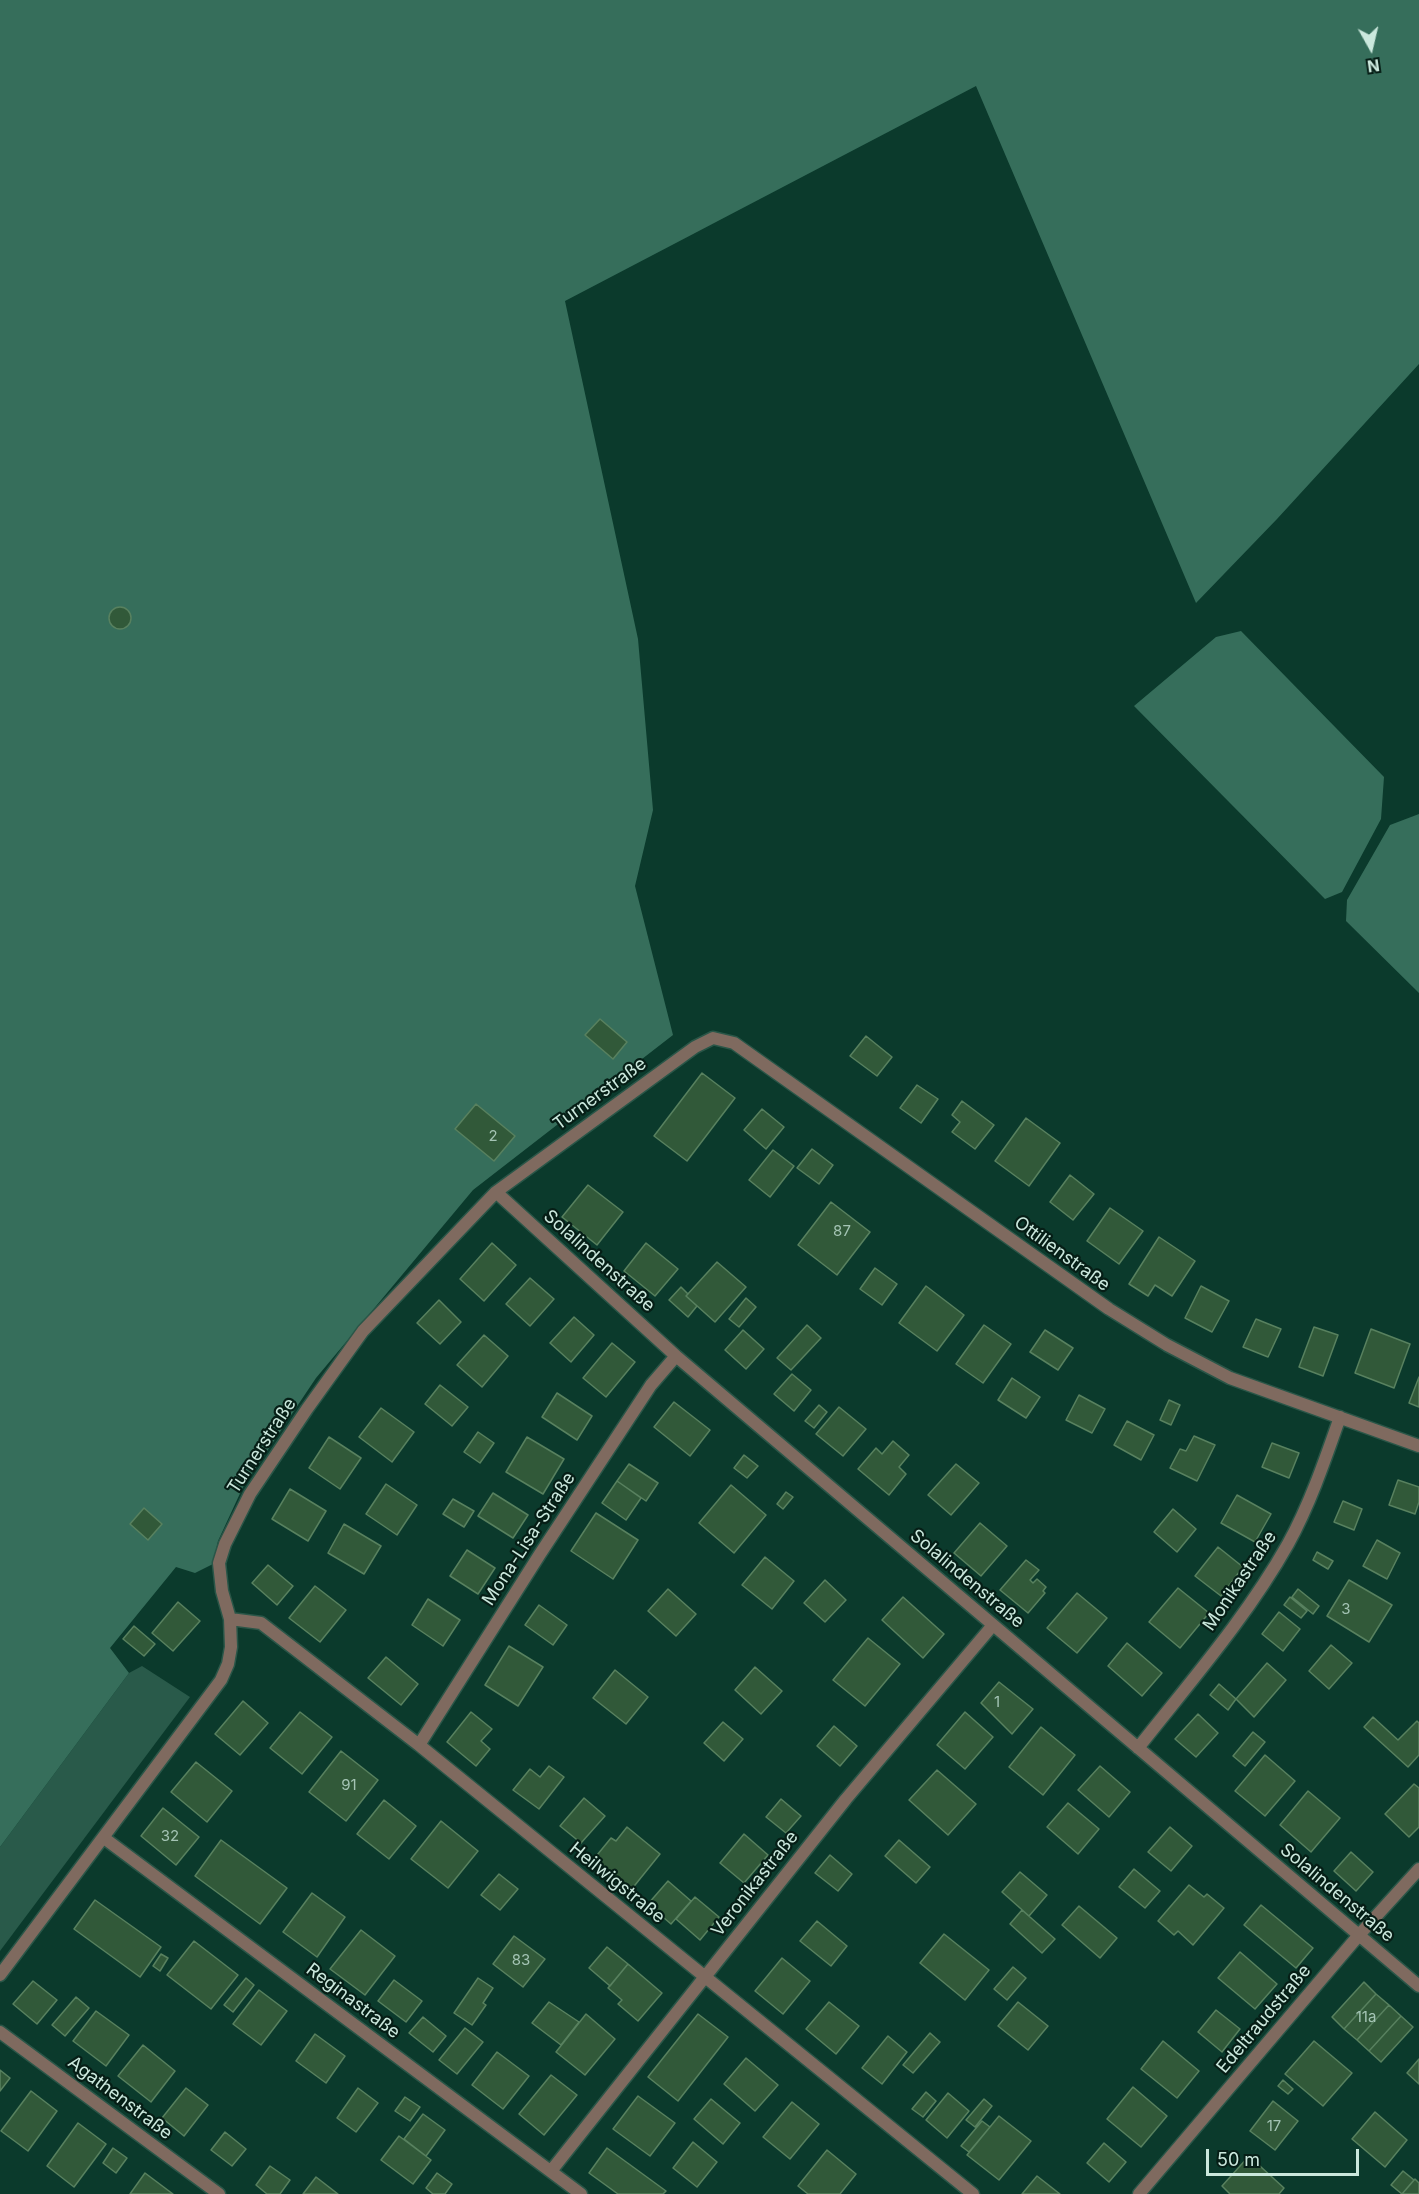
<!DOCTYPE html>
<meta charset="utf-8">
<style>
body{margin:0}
#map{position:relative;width:1419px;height:2194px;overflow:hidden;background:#0b3a2c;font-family:Inter,sans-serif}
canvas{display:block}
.north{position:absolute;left:1341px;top:18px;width:60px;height:60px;-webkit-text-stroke:4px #061e16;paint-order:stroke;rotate:172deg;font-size:16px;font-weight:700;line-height:24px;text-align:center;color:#cbe8dd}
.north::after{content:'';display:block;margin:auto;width:21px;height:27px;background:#cbe8dd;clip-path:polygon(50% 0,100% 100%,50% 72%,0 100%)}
.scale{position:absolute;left:1206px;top:2149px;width:153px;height:27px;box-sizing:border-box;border:3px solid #cbe8dd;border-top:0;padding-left:8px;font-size:18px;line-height:21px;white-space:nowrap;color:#cbe8dd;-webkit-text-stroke:4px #061e16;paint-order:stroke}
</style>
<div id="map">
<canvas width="1419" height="2194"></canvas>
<div class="north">N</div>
<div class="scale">50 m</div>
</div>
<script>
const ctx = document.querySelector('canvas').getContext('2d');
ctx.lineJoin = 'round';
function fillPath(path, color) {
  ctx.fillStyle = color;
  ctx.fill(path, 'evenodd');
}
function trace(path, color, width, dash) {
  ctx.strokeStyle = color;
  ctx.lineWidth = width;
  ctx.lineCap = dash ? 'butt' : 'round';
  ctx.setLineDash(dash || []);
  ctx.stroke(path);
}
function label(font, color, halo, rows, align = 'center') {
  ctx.font = font + ' Inter,sans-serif';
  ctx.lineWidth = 4.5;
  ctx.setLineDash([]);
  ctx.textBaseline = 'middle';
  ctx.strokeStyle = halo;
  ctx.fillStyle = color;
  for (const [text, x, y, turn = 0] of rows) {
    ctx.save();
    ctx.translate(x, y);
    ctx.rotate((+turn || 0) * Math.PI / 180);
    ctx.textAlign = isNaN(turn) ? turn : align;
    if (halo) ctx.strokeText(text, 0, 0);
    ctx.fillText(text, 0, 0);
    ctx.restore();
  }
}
const green = new Path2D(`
 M142 1666 190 1697 0 1951V1847L129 1673Z`);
const forest = new Path2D(`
 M0 0H1419V364L1277 519 1196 603 976 86 565 301 638 639 653 810 635 886 673 1035 473 1190 316 1378 243 1487 218 1541 213 1564 195 1573 176 1567 110 1648 129 1673 0 1847Z
 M1241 631 1384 777 1381 819 1342 892 1325 899 1134 706 1216 637Z
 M1419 814V993L1346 921 1347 900 1390 825Z`);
const building = new Path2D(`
 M109 618a11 11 0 1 1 22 0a11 11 0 1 1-22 0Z
 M600 1019 627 1042 613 1059 585 1035Z
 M866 1036 892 1057 877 1076 850 1056Z
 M702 1073 735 1098 687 1161 654 1136Z
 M917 1085 938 1099 921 1123 900 1108Z
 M962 1101 994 1125 975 1149 952 1132 960 1122 952 1115Z
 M476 1104 515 1136 494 1161 455 1129Z
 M762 1109 784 1127 766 1149 744 1130Z
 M1026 1118 1060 1143 1029 1186 995 1161Z
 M812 1149 833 1165 819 1184 797 1168Z
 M773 1150 794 1166 770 1197 749 1180Z
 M1070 1175 1094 1194 1073 1220 1050 1202Z
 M588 1185 623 1212 597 1245 562 1217Z
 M831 1202 870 1232 837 1275 798 1245Z
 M1110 1208 1143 1231 1119 1264 1087 1241Z
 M1159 1237 1195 1261 1172 1296 1155 1285 1148 1296 1129 1284Z
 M492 1243 516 1265 484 1301 460 1279Z
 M646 1243 678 1269 655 1296 624 1271Z
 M717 1262 746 1287 715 1322 686 1296Z
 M875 1268 897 1284 882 1305 860 1289Z
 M530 1278 554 1299 530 1326 506 1304Z
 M926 1286 964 1315 937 1351 899 1323Z
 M1201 1286 1229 1301 1212 1332 1185 1318Z
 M681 1287 688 1294 686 1296 697 1306 688 1317 669 1300Z
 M746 1298 756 1307 739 1327 729 1319Z
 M439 1300 461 1322 440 1344 417 1323Z
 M574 1317 594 1335 571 1362 550 1343Z
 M1256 1319 1281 1329 1268 1357 1243 1347Z
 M807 1325 821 1338 791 1370 777 1358Z
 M984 1325 1011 1344 983 1383 956 1364Z
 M1314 1327 1338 1335 1323 1376 1299 1367Z
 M1371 1329 1410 1344 1394 1388 1355 1373Z
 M743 1330 764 1349 746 1369 725 1350Z
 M1045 1330 1073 1348 1058 1370 1030 1352Z
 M484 1335 508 1356 482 1387 457 1365Z
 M612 1343 635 1362 606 1397 583 1378Z
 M792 1374 811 1390 794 1411 774 1394Z
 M1419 1377V1407L1409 1403Z
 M1012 1378 1040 1397 1026 1418 998 1400Z
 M440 1385 468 1407 452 1426 425 1404Z
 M557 1393 592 1416 577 1440 542 1417Z
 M1079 1395 1105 1409 1092 1433 1066 1420Z
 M1169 1400 1180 1405 1171 1425 1160 1420Z
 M674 1402 710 1430 690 1456 654 1427Z
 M819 1405 827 1412 814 1428 805 1421Z
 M839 1407 866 1429 843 1456 816 1434Z
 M381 1408 414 1432 392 1462 359 1437Z
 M1127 1421 1154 1435 1141 1460 1114 1445Z
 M478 1432 494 1443 480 1463 464 1452Z
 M1194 1436 1215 1445 1197 1481 1170 1468 1180 1449 1186 1451Z
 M329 1437 361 1458 340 1489 309 1468Z
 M527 1437 564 1459 543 1494 506 1472Z
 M893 1441 909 1455 899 1467 906 1474 889 1495 858 1469 876 1448 882 1454Z
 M1272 1443 1299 1453 1289 1478 1262 1467Z
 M744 1455 758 1466 747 1478 734 1468Z
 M629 1464 658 1483 646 1501 617 1481Z
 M956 1464 979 1483 951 1515 928 1495Z
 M1398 1480 1419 1487V1502L1415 1514 1389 1505Z
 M617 1481 641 1498 626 1520 602 1503Z
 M386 1484 417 1505 397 1535 366 1514Z
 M731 1485 766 1515 734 1553 699 1523Z
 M290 1489 326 1511 308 1541 272 1519Z
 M786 1492 793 1497 783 1509 777 1504Z
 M493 1493 528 1515 513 1538 478 1516Z
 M1237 1495 1271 1514 1255 1542 1221 1523Z
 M453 1499 474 1511 464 1527 443 1514Z
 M1343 1501 1362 1509 1354 1530 1334 1522Z
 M144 1508 162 1524 148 1540 130 1524Z
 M1173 1509 1196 1529 1177 1552 1154 1532Z
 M596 1513 638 1540 613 1579 571 1551Z
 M980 1523 1007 1546 981 1576 954 1553Z
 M344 1524 381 1546 364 1574 328 1553Z
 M1377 1540 1400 1553 1387 1579 1363 1566Z
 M1218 1547 1243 1567 1221 1596 1195 1576Z
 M467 1550 495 1568 478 1594 450 1576Z
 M1317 1552 1333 1561 1328 1569 1313 1560Z
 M765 1557 794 1581 772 1609 742 1585Z
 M1026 1560 1039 1570 1030 1580 1033 1583 1037 1579 1046 1587 1043 1591 1045 1593 1028 1613 1000 1590Z
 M268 1565 293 1586 277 1605 252 1583Z
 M825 1580 846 1600 825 1622 804 1603Z
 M1349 1580 1392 1605 1369 1642 1327 1616Z
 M315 1586 346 1610 320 1642 289 1618Z
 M1178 1588 1209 1613 1180 1648 1149 1622Z
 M668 1589 696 1614 676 1636 648 1611Z
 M1298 1589 1319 1606 1313 1614 1292 1597Z
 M1077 1593 1107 1618 1077 1653 1047 1628Z
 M903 1597 944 1634 923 1658 882 1620Z
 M1290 1597 1307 1611 1301 1618 1284 1605Z
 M428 1599 460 1620 443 1646 412 1625Z
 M178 1602 200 1621 173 1651 152 1633Z
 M539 1605 567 1625 553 1645 525 1625Z
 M1279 1612 1300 1629 1283 1651 1262 1634Z
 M134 1626 155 1644 144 1656 123 1639Z
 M868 1638 900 1664 865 1706 833 1680Z
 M1127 1643 1162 1673 1142 1696 1108 1666Z
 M1331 1645 1352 1663 1329 1689 1309 1671Z
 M509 1646 543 1667 518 1706 485 1685Z
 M386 1657 418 1684 401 1705 368 1678Z
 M1267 1663 1286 1680 1254 1717 1236 1699Z
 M755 1667 782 1691 761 1714 735 1690Z
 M615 1670 648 1697 626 1724 593 1698Z
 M999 1682 1033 1709 1012 1734 981 1703Z
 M1219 1684 1236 1699 1228 1710 1210 1695Z
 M243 1701 268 1723 240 1755 215 1734Z
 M300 1712 332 1737 302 1774 270 1748Z
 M471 1712 492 1729 481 1741 490 1749 476 1766 447 1742Z
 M965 1712 993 1737 965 1769 937 1745Z
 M1198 1714 1218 1733 1196 1757 1175 1739Z
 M1373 1717 1398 1740 1417 1721 1419 1723V1755L1408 1767 1364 1727Z
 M723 1722 743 1739 724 1761 704 1743Z
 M834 1726 857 1746 840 1766 817 1746Z
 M1041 1727 1075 1755 1043 1795 1009 1767Z
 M1253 1732 1265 1742 1245 1766 1233 1756Z
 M341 1751 378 1780 346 1821 309 1792Z
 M1265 1755 1295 1781 1265 1816 1235 1791Z
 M196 1762 232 1791 207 1822 171 1792Z
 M549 1766 564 1777 539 1809 513 1790 530 1769 540 1777Z
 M1100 1766 1130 1792 1109 1817 1078 1790Z
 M937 1770 976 1804 948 1835 909 1800Z
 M1414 1784 1419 1788V1827L1409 1837 1385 1814Z
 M1308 1791 1340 1818 1311 1852 1280 1825Z
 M584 1798 605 1816 581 1843 560 1826Z
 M781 1799 801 1816 786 1833 766 1817Z
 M384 1800 416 1826 389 1859 357 1834Z
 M1068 1803 1099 1829 1078 1854 1047 1827Z
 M163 1808 199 1837 176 1865 141 1836Z
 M441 1821 478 1851 448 1888 411 1859Z
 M627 1827 660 1854 631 1890 593 1860 611 1838 616 1841Z
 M1170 1827 1192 1846 1171 1871 1148 1852Z
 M744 1834 768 1855 744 1883 720 1863Z
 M221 1840 287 1888 260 1924 195 1876Z
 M899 1840 930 1867 916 1883 885 1856Z
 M1351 1852 1373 1872 1356 1891 1334 1871Z
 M830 1855 852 1874 838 1891 815 1873Z
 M1134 1869 1160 1891 1145 1908 1119 1887Z
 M1020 1872 1047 1895 1029 1916 1002 1892Z
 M499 1874 518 1889 500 1910 481 1895Z
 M668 1881 691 1901 671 1924 648 1904Z
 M1189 1885 1204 1897 1207 1894 1224 1908 1193 1945 1178 1931 1174 1935 1158 1921Z
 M312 1893 345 1917 317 1957 283 1932Z
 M695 1897 719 1917 700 1940 676 1919Z
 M95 1900 161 1947 140 1977 74 1929Z
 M1261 1905 1313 1948 1296 1968 1244 1925Z
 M1079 1906 1117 1938 1100 1958 1062 1925Z
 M1022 1910 1055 1939 1042 1953 1010 1924Z
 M817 1921 847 1946 831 1966 800 1941Z
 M361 1930 395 1956 365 1995 330 1969Z
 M944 1934 989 1970 965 2000 920 1963Z
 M514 1936 545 1959 523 1987 493 1964Z
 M194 1941 238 1975 211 2009 167 1975Z
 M607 1947 628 1964 610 1986 589 1968Z
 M1240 1952 1277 1984 1255 2009 1218 1978Z
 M161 1954 168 1958 160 1971 153 1966Z
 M782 1958 810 1981 783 2014 755 1991Z
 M628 1964 662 1993 638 2021 618 2004 622 2000 608 1988Z
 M1013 1967 1026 1978 1007 2000 994 1989Z
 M246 1978 254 1985 233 2012 224 2005Z
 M478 1978 493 1988 483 2003 486 2005 472 2025 454 2013Z
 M394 1980 422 2001 406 2022 378 2001Z
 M33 1981 57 2000 37 2024 13 2004Z
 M1364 1982 1376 1994 1344 2029 1332 2017Z
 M259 1990 287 2011 261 2045 233 2024Z
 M1376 1994 1389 2005 1357 2040 1344 2029Z
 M76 1997 89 2008 65 2036 52 2025Z
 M549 2002 579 2022 561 2045 532 2023Z
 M829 2002 859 2026 836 2054 806 2029Z
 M1018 2002 1048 2026 1028 2050 998 2026Z
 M1389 2005 1401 2016 1369 2051 1357 2040Z
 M1216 2010 1240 2029 1222 2052 1198 2032Z
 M96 2011 129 2035 106 2066 73 2041Z
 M586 2014 615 2039 585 2075 556 2052Z
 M698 2014 728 2037 678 2101 648 2077Z
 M1401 2016 1413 2027 1381 2062 1369 2051Z
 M423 2017 446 2036 433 2052 409 2033Z
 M465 2028 483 2042 457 2074 439 2060Z
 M930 2033 940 2042 913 2073 903 2065Z
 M315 2034 345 2056 326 2083 296 2061Z
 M888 2036 907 2052 882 2084 862 2068Z
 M1163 2041 1199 2071 1177 2098 1141 2069Z
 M1314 2041 1352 2073 1323 2106 1285 2074Z
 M143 2045 175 2071 151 2102 118 2076Z
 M497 2052 529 2076 503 2109 472 2085Z
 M746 2058 778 2085 755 2111 724 2084Z
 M1419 2059V2084L1407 2073Z
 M0 2070 10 2078 0 2091Z
 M551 2075 577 2095 544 2135 519 2114Z
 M1283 2080 1293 2089 1288 2094 1278 2086Z
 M1133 2087 1167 2116 1141 2147 1107 2119Z
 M186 2088 208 2105 184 2136 162 2118Z
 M358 2088 378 2103 356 2132 337 2118Z
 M31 2091 57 2111 28 2151 1 2131Z
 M926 2092 936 2101 923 2117 912 2109Z
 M948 2093 969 2111 947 2138 926 2120Z
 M638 2096 675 2123 650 2156 613 2129Z
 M405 2097 420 2107 410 2121 395 2111Z
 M711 2099 740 2123 723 2144 694 2119Z
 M984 2099 992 2106 975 2127 966 2120Z
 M1273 2101 1298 2121 1275 2150 1250 2131Z
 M792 2102 819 2124 790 2159 763 2137Z
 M1375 2112 1407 2140 1385 2167 1352 2139Z
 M423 2114 445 2130 426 2156 404 2139Z
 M999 2116 1031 2141 999 2180 967 2155Z
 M982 2121 990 2127 969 2152 961 2146Z
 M78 2123 106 2144 74 2187 47 2166Z
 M225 2132 246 2149 232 2166 211 2150Z
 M399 2136 431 2160 413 2184 381 2160Z
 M693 2142 717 2162 697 2187 673 2168Z
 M1104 2143 1126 2162 1109 2182 1087 2163Z
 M113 2148 127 2158 116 2173 103 2163Z
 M607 2148 666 2191 663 2194H618L589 2173Z
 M827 2150 856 2174 840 2194H808L798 2186Z
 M1249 2156 1284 2188 1279 2194H1230L1222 2186Z
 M270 2166 290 2180 280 2194H267L256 2185Z
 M1403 2171 1414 2180 1402 2194 1391 2185Z
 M145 2173 173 2194H130Z
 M437 2173 452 2184 445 2194H433L426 2188Z
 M1037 2176 1060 2194H1022Z
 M316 2177 338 2194H303Z
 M1415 2179 1419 2183V2194H1402Z`);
const street = new Path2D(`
 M496 1192 676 1356 1419 1986
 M230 1619 261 1623 419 1745 973 2194
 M419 1745 540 1554 651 1385 676 1356
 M1138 1748C1190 1682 1247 1617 1288 1544 1310 1504 1325 1460 1340 1417
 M104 1838 581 2194
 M0 1975 221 1680 228 1664 231 1647 230 1619 222 1591 219 1563 225 1544 250 1494 307 1409 363 1331 496 1192 695 1047 713 1038 734 1043 1109 1309 1167 1345 1230 1378 1419 1446
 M0 2032 219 2194
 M551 2171 846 1799 993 1625
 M1139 2194 1359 1935 1419 1869`);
const numberNames = [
 ["2",493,1136],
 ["87",842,1231],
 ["3",1346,1609],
 ["1",997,1702],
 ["91",349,1785],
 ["32",170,1836],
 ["83",521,1960],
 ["11a",1366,2017],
 ["17",1274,2126]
];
const streetNames = [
 ["Turnerstraße",600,1094,-36],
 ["Ottilienstraße",1062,1254,36],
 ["Solalindenstraße",599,1261,42],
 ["Turnerstraße",262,1446,-57],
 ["Mona-Lisa-Straße",529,1539,-57],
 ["Solalindenstraße",967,1579,40],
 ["Monikastraße",1240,1581,-56],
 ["Heilwigstraße",617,1883,39],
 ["Veronikastraße",755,1884,-52],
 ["Solalindenstraße",1337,1893,40],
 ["Reginastraße",353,2001,37],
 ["Edeltraudstraße",1264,2019,-50],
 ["Agathenstraße",120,2098,37]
];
fillPath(green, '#295a4a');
fillPath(forest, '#366e5b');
fillPath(building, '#315939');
trace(building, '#58815f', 1.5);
trace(street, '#2a5648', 15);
trace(street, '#7f6a5f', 12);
label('15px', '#a4c4b4', null, numberNames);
label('18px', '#cbe8dd', '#061e16', streetNames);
</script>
